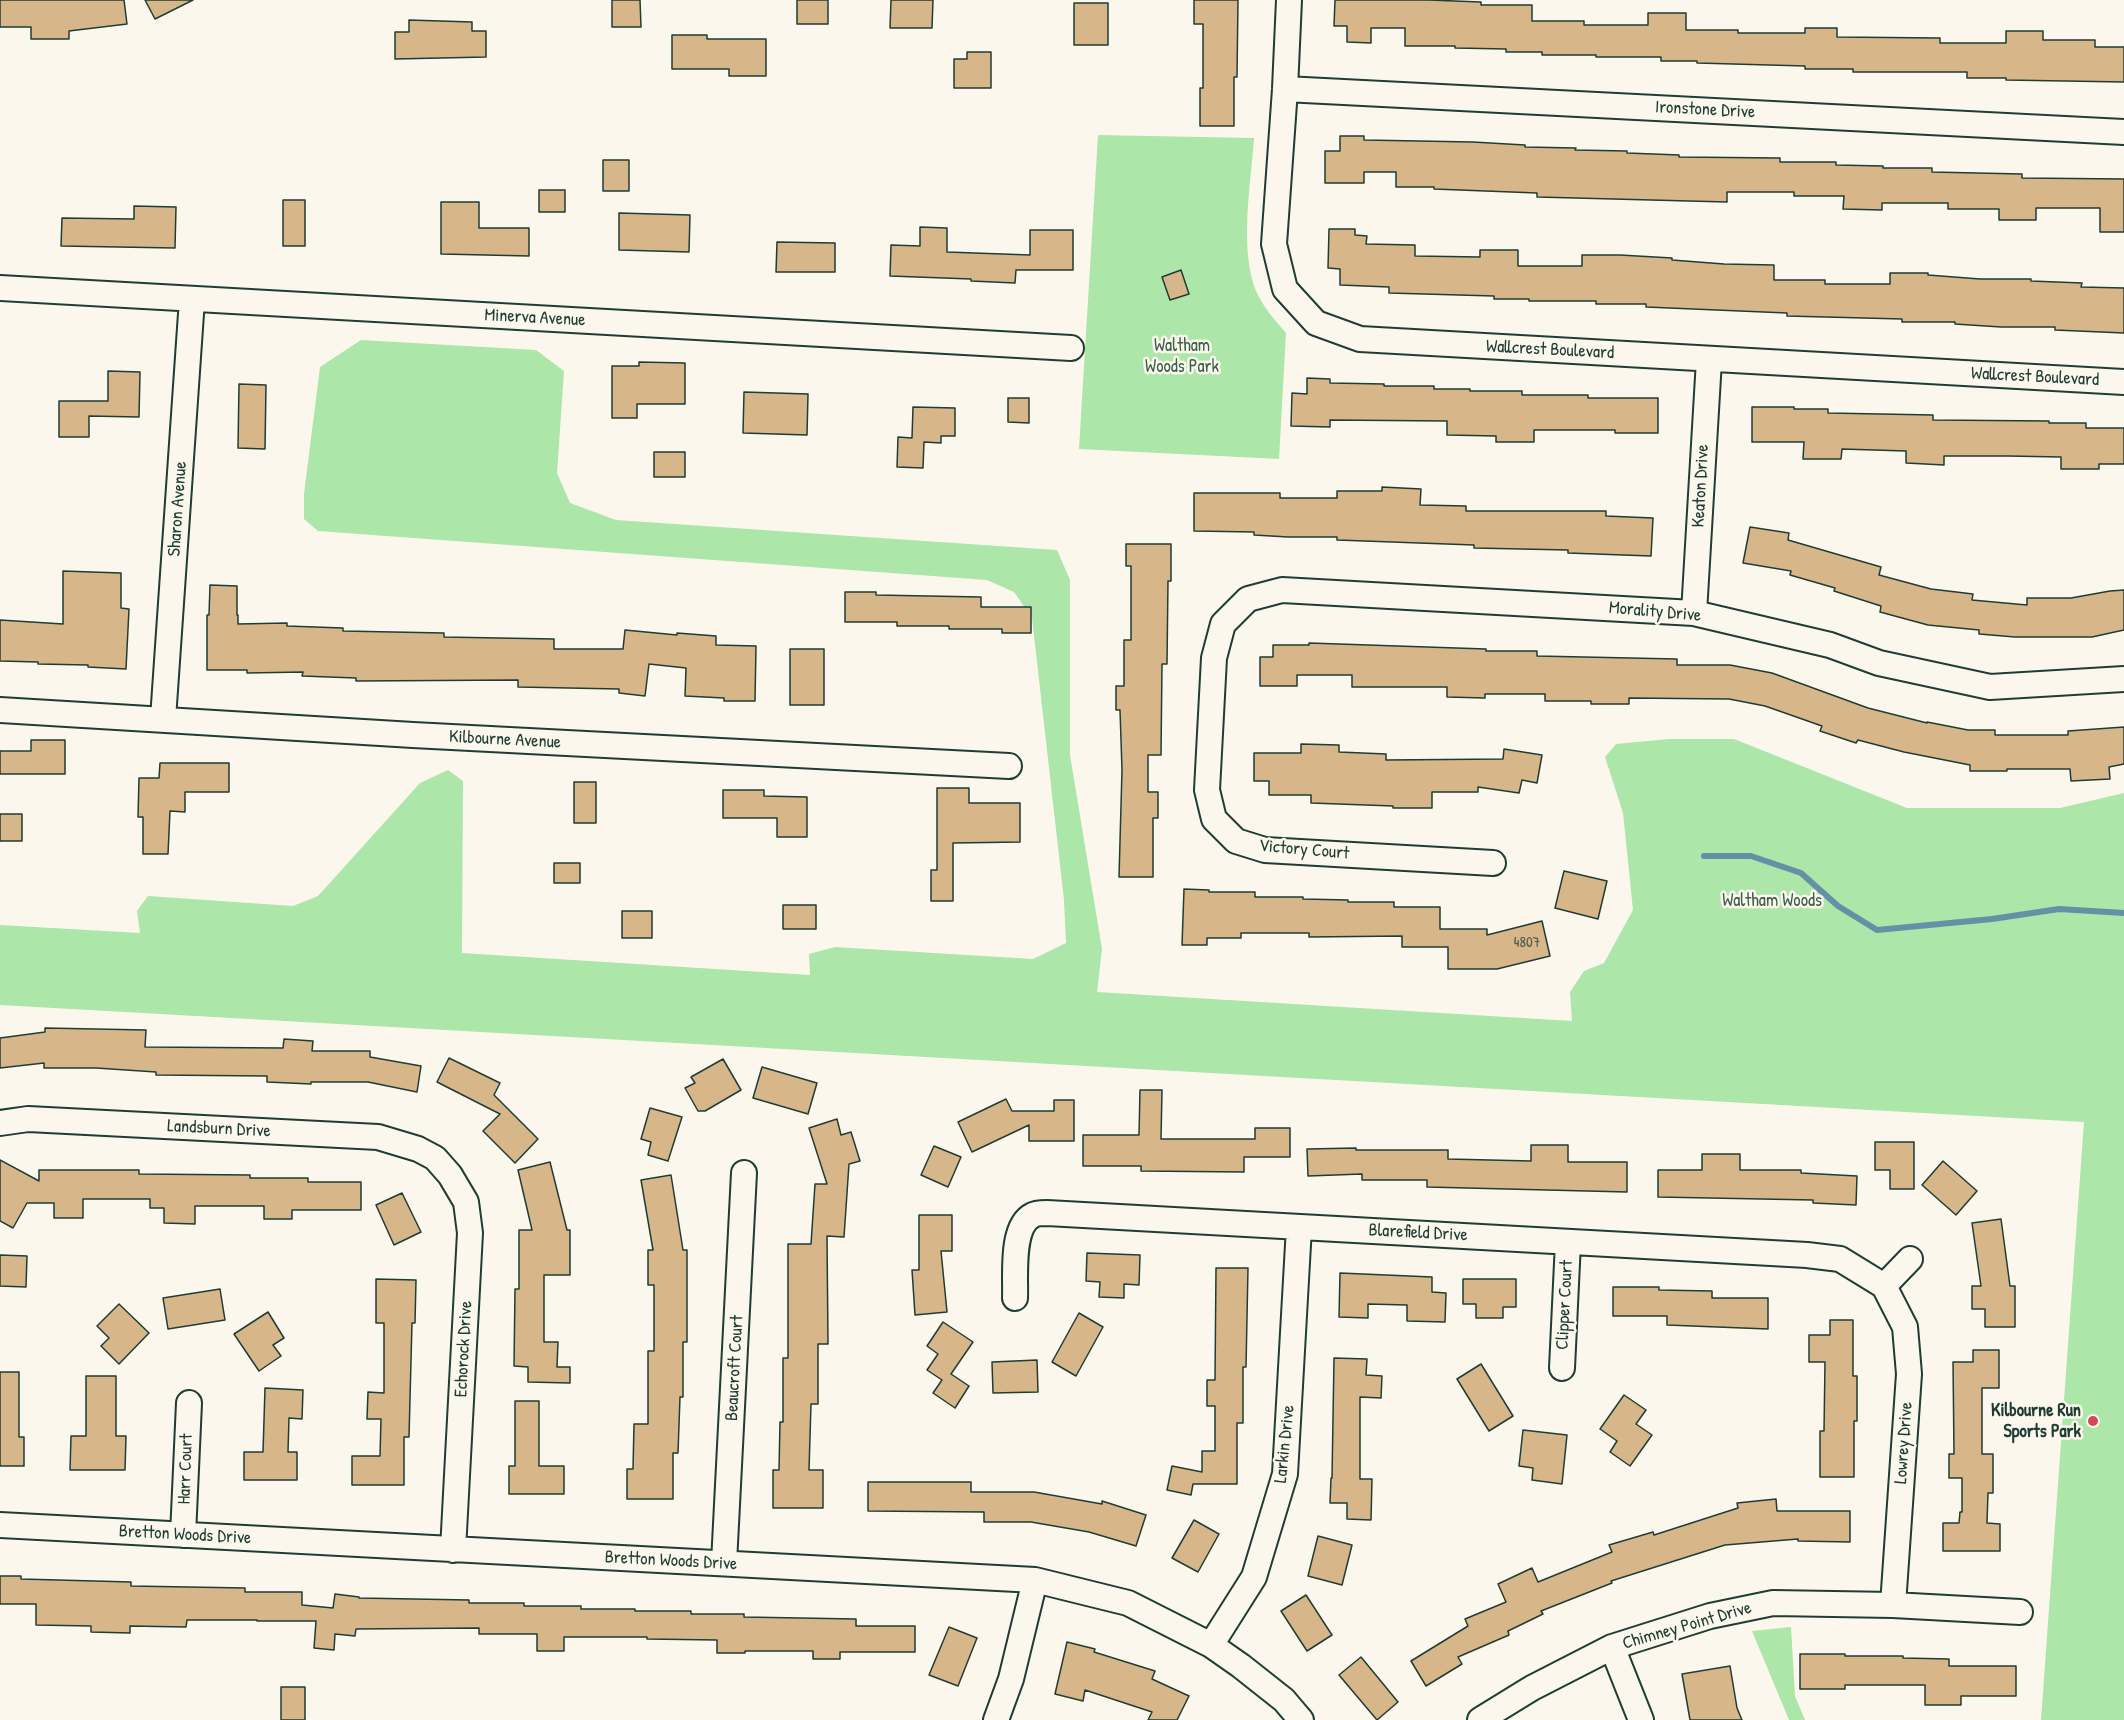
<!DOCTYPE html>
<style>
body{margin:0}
canvas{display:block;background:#fbf7ec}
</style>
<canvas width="2124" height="1720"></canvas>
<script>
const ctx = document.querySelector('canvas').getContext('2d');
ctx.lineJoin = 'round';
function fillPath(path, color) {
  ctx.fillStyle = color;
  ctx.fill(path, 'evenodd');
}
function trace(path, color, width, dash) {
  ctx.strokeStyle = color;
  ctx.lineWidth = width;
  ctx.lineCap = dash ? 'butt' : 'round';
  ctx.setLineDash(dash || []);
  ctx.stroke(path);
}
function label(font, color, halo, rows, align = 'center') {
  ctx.font = font + ' "Patrick Hand",sans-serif';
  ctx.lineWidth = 5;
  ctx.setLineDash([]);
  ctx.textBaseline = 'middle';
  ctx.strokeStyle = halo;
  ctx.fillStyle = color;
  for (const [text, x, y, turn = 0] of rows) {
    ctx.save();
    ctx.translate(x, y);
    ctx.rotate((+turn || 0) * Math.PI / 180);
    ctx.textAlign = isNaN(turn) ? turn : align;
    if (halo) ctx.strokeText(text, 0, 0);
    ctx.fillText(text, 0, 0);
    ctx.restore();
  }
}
const green = new Path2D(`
 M1098 135 1254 138C1251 183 1239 248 1256 291 1263 307 1275 320 1286 333L1279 459 1079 449Z
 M361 340 536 350 564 371 557 473 570 503 616 520 1057 550 1070 580V755L1102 949 1097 992 1572 1021 1570 992 1584 971 1604 963 1633 910 1623 813 1605 757 1616 744 1669 739H1734L1907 808H2060L2124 793V1720H2041L2084 1122 0 1005V925L140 933 137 911 148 896 293 906 318 896 420 783 448 770 463 781 462 953 810 975 809 954 835 947 1033 959 1066 943 1064 900 1032 618 1014 592 987 580 318 531 304 519V494L320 367Z
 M1791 1627 1795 1696 1805 1720H1789L1752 1631Z`);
const stream = new Path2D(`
 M1704 856H1751L1801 873 1838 906 1877 930 1992 919 2059 909 2124 913`);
const building = new Path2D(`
 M0 0H124L127 24 69 31V39H31V27H0Z
 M145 0H193L155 19Z
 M612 0H640L641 27H612Z
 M797 0H828V24H797Z
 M891 0H933L932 28H890Z
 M1194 0H1238L1237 77H1234V126H1200V88H1203V24H1194Z
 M1335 0H1429L1481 2V5H1532V21H1584V25H1648V13H1686V30H1738V33H1805V28H1837V37L1940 38V43H2006V31H2043V40H2095V47H2124V82L2006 80V78H1967V72H1853V69H1805V66L1697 63V61H1661V57H1596V55H1542V52H1506V49L1455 48V46H1405V28H1371V43L1347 42V26H1334Z
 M1074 3H1108V45H1074Z
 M409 20 472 22V31H486V57L395 59V32H409Z
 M672 35H707V39H766V76H729V69H672Z
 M967 52H991V88H954V59H967Z
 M1340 136H1364V140L1473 142 1525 145V147L1576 148 1575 150 1627 151V153L1679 155V157L1780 158V162H1836V165L1883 166V168H1932V172L2022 174V178L2124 179V232H2100V208H2036V220H1999V209H1948V203H1882V210L1843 209 1844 196H1794V192H1727V202L1537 197V193L1434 189V187H1396V172H1364V183H1325V151H1340Z
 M603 160H629V191H603Z
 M539 190H565V212H539Z
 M283 200H305V246H283Z
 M441 202H479V228H529V256L441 254Z
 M134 206 176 207 175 248 61 246 62 218 134 219Z
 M619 213 690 215 689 252 619 250Z
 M920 227 947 228V252L1030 255V230H1073V270H1016L1015 283 971 281V279L890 276 891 245 920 246Z
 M1329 229H1355V235L1367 236 1366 244 1415 245V256L1480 257V250H1518V266H1582V255H1620L1672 258V260L1724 264 1774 265V280H1825V284H1890V273H1928V275L1980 279H2031V281L2082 283 2081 287 2124 288V333L2055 330V327H2001L1955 324V322H1902V319L1787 316V313L1646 307V304H1596V301H1529V299H1494V296L1389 293V287L1340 285V269L1328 268Z
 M777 242 835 243V272H776Z
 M1181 270 1189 294 1170 300 1162 277Z
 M639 362 685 363V404H637V418H612V366H639Z
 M108 371 140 372 139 417 89 416V437H59V401H108Z
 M1307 378 1330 379V383L1384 384V386H1434V389H1470V391H1522V395H1588V398H1658V433H1615V430H1534V442H1496V436L1447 435V421L1330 420V427L1291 426 1292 393 1307 394Z
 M239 384 266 385 265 449 238 448Z
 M744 392 808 394 807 435 743 433Z
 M1008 398H1029V423L1008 422Z
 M913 407 955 408V436H941V443L924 442 923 468 897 467 898 437 912 438Z
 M1752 407H1794V409H1828V413L1933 415V420L2049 421V423H2086V428H2124V464H2099V469H2061V457L2008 456H1944V465L1906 463V451L1842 449 1841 459H1803L1804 442H1752Z
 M654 452H685V477H654Z
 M1382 487 1421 489 1420 505 1466 506V511H1606V516L1653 518 1651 556 1568 553V550L1474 548V545L1337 540V537H1288L1254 535V532L1194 531V493H1280V498H1337V491H1382Z
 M1750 527 1789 533 1788 540 1881 567 1879 575 1931 589 1973 594 1972 600 2027 605V598H2071L2110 591 2124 590V630L2092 637H2015L1979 634V630L1928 625 1880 612 1881 606 1834 591 1835 588 1790 575 1791 571 1743 563Z
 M1126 544H1171V581H1168L1167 664H1162L1161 755H1148V792H1158V818H1153V877H1119L1122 770 1120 710H1116V686H1124V640H1131V566H1126Z
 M63 571 121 573V608L129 609 126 669 88 667V665L38 664V662L0 661V620L63 624Z
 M210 585 237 586V615H238V624L287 623V626L343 628V631L444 633V637L554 639V649H623L625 630 677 635V633L716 636V645L756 646 755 701H724V698L685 696 686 668 649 664 645 696 619 693V689L518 687V680L356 681V678L302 676 303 672 247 673V670H207V615H209Z
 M845 592H876V595L981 597V607H1031V633H1002V629H949V626H897V622H845Z
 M1309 643 1486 649V651H1537V656L1677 659V665H1730L1772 673 1868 708 1927 723V722L1968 730H1995V735H2068V731L2124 727V764L2109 767 2110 779 2071 781 2070 769H2007V771H1970V765L1904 752 1858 740 1856 743 1820 731 1822 726 1765 706 1729 699 1629 698V704H1591V701H1545V694H1485V698L1447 697V687H1352V675H1297V686H1260V657H1273V645H1309Z
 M790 649H824V705H790Z
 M31 740H65V774H0V751H31Z
 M1301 744 1339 745V752L1386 754V760L1503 759 1504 749 1542 755 1537 783 1522 780 1519 793 1478 787V792H1432V808H1393V806L1311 803V795H1269V781H1254V753H1301Z
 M160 763H229V792H185V812L170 811 168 854H143V817H138L139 778H159Z
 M574 782H596V823H574Z
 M937 788H969V803H1020V842L953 843V901H931V870H937Z
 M723 790H764V796L807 797V837H777V818H723Z
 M0 814H22V841H0Z
 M554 863H580V883H554Z
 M1564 871 1607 881 1598 919 1555 908Z
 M1184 889 1209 890V892H1255V897H1303V899L1348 900V902H1394V907H1440V929H1487V935L1542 921 1550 956 1497 969H1448V947H1402V936L1309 937V933H1241V938H1207V945H1182Z
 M783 905H816V929H783Z
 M622 911H652V938H622Z
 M45 1028 146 1030 145 1047 283 1048 284 1039 313 1041 312 1051H370V1057L421 1066 417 1092 368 1082H311V1084L267 1082V1076L156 1075V1072L96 1068H44V1063L0 1068V1038L45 1032Z
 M449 1058 500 1083 494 1095 538 1139 515 1163 483 1131 500 1114 437 1082Z
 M723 1059 741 1090 705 1111H698L685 1088 695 1083 691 1077Z
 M762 1067 817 1083 808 1114 753 1098Z
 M1140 1090H1162L1161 1139H1255V1128H1290V1157H1244V1172L1141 1171V1166H1083V1135H1139Z
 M1006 1099 1012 1111H1054V1100H1074V1141H1029V1125L972 1152 958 1122Z
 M650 1108 682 1117 668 1161 648 1155 651 1142 641 1139Z
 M837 1119 841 1135 851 1132 860 1161 849 1164 844 1237 827 1236 828 1344H818V1404H811L809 1470H823V1508H773V1470H779L780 1422H783V1358H788V1244H811L815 1184H827L809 1128Z
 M1875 1142H1914V1189H1890V1170H1875Z
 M1531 1145H1568V1162H1627V1192L1427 1187V1180H1362V1174L1308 1176 1307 1149 1356 1148V1150H1448V1159L1531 1161Z
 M934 1146 961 1157 948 1187 921 1175Z
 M1702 1154H1740V1170H1801V1173L1857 1176 1856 1205 1813 1203V1200L1658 1197V1170H1702Z
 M0 1160 39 1181V1170H139V1174L250 1175V1178H308V1182H361V1210H292V1219H264V1206H195V1224L164 1223V1208H150V1199H83V1218H54V1203H27L13 1228 0 1221Z
 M1943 1161 1977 1191 1956 1215 1922 1185Z
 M550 1162 567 1230H570V1275H544V1342H558L557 1367H570V1383L528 1382V1367L514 1366 515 1289H519V1230H532L518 1170Z
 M671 1175 683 1250H687V1342H683V1397H680L678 1453H673V1499H627V1469H633L634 1424H648V1351H654V1285H648V1250H653L641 1180Z
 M402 1193 421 1232 394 1245 376 1205Z
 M919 1215H952V1251H941L947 1312 915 1315 912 1270H919Z
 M2001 1219 2010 1286H2015V1327H1985V1309H1972V1286H1981L1972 1223Z
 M1087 1253 1140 1255 1139 1285 1124 1284V1298L1099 1297 1100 1282 1086 1281Z
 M0 1255 27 1256 26 1287 0 1286Z
 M1216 1268H1248L1246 1367H1243V1423H1237V1484H1193L1191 1495 1167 1490 1172 1466 1202 1472V1451H1215V1406H1207V1380H1215Z
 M1340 1273 1432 1277V1292L1446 1293 1445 1322 1407 1321V1305L1368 1304V1318L1339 1317Z
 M376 1279 416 1280 415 1323H412L409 1437H404V1485H352V1456H380L381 1419H367L368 1392 384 1393V1323H376Z
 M1463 1279H1516V1307H1503V1318H1476V1304H1463Z
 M1613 1287H1659V1290L1712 1291V1298H1768V1329L1667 1325V1316H1613Z
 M220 1289 225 1320 168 1329 163 1298Z
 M119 1304 149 1333 119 1364 101 1346 109 1338 97 1326Z
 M268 1312 284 1338 273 1345 281 1356 259 1371 234 1334Z
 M1079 1313 1103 1327 1076 1376 1052 1362Z
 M1830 1320H1853V1376H1857V1421H1854V1477H1820V1431H1824L1825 1362H1809V1335H1830Z
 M943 1322 973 1342 951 1374 969 1386 955 1408 933 1393 942 1380 927 1370 938 1354 927 1346Z
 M1973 1350H1999V1388H1982V1454H1993V1493H1988L1987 1523 2000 1524V1551H1943V1523H1959L1960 1512H1962V1478H1949V1454H1954L1953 1362H1973Z
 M1334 1358 1367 1359 1366 1375 1382 1376 1381 1398 1360 1397V1479H1372L1371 1520 1347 1519V1503H1330L1331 1478H1332Z
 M1037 1360 1038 1392 993 1393 992 1362Z
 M1481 1364 1513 1416 1489 1431 1457 1379Z
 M0 1372H19V1437H24V1466H0Z
 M86 1376H116V1436H126L125 1470H70L71 1436H86Z
 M265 1388 303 1390 302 1419 289 1418 288 1452H297V1480H244V1452H263Z
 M1624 1395 1646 1410 1636 1424 1652 1435 1630 1466 1610 1452 1617 1441 1600 1429Z
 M515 1401H539V1466H564V1494H509V1466H515Z
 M1523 1430 1567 1435 1562 1484 1532 1480 1533 1468 1519 1466Z
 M868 1482H971V1492H1034L1102 1504V1501L1146 1515 1136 1546 1089 1532 1031 1522H984V1512L868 1511Z
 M1776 1499 1777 1511H1850V1542L1798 1541V1539L1725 1545 1611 1581 1612 1583 1541 1611 1543 1614 1508 1631 1509 1635 1458 1657 1462 1664 1426 1686 1411 1661 1468 1626 1465 1619 1506 1602 1498 1584 1532 1568 1538 1582 1612 1552 1609 1545 1653 1532 1654 1535 1738 1508 1737 1503Z
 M1194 1520 1219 1534 1198 1572 1172 1558Z
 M1318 1536 1352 1545 1342 1585 1308 1576Z
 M0 1576H21V1579L131 1582V1586L245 1588V1592H302V1605L333 1608 335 1594 359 1597V1598L469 1600V1603H524V1606H581V1609H635V1611H691V1614H744V1617L856 1619V1626H915V1652H840V1659H813V1651H745V1653H717V1640L647 1639V1637H564V1651H537V1634H479V1628L356 1629 355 1636 335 1634 334 1650 314 1648 316 1621H257V1620H187L186 1627 130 1626V1633L91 1632V1626L36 1625V1604H0Z
 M1306 1595 1332 1635 1307 1651 1281 1611Z
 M949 1627 977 1638 958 1686 929 1675Z
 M1067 1642 1095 1649 1094 1652 1155 1671 1152 1679 1189 1696 1177 1720H1148L1152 1712 1085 1690 1083 1701 1055 1694Z
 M1800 1654H1845V1656H1903V1658L1949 1659V1666H2016V1696H1961V1705H1925V1685H1845V1689H1800Z
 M1361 1657 1398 1702 1377 1720 1339 1675Z
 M1730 1666 1737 1708 1742 1720H1690L1682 1674Z
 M281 1687H305V1720H281Z`);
const minor = new Path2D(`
 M1289 0 1285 89 1274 244 1285 289 1316 323 1360 339 2124 382
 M1285 89 2124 132
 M0 288 1071 348
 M1694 613 1709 360
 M0 710 413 735 1009 766
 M163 719 192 299
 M1493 863 1265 850 1236 841 1214 819 1207 790 1214 658 1223 624 1248 599 1282 590 1694 613 1830 645 1879 663 1990 687 2124 679
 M0 1123 28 1119 378 1137 418 1149 435 1158 450 1175 466 1202 470 1233 453 1550
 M1884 1286 1905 1327 1909 1374 1893 1605
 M1884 1286 1910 1259
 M1015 1298C1016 1277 1010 1226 1033 1215 1036 1213 1043 1213 1047 1213L1807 1255 1840 1259 1884 1286
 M1562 1368 1568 1242
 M0 1525 1035 1580 1128 1603 1211 1645 1241 1666 1284 1700 1301 1720
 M183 1535 189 1403
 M724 1563 744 1173
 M1211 1645 1254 1577 1285 1474 1299 1227
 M1612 1647 1641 1720
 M996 1720 1011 1679 1035 1580
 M1480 1720 1532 1688 1612 1647 1710 1616 1773 1603 1893 1605 2020 1612`);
const markers = [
 [2093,1421,6,"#d1495b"]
];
const numberNames = [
 ["4807",1527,943]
];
const streetNames = [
 ["Ironstone Drive",1705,110,3],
 ["Minerva Avenue",535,318,3],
 ["Wallcrest Boulevard",1550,350,3],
 ["Wallcrest Boulevard",2035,377,3],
 ["Keaton Drive",1701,486,-87],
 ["Sharon Avenue",178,509,-86],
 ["Morality Drive",1655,612,5],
 ["Kilbourne Avenue",505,740,3],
 ["Victory Court",1304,850,5],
 ["Landsburn Drive",219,1129,3],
 ["Blarefield Drive",1418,1233,3],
 ["Clipper Court",1565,1305,-87],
 ["Echorock Drive",464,1349,-87],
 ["Beaucroft Court",735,1368,-87],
 ["Lowrey Drive",1904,1443,-86],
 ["Larkin Drive",1285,1444,-84],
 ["Harr Court",186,1469,-88],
 ["Bretton Woods Drive",185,1535,3],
 ["Bretton Woods Drive",671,1561,3],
 ["Chimney Point Drive",1687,1626,-16]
];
const parkNames = [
 ["Waltham",1182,346],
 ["Woods Park",1182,367],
 ["Waltham Woods",1772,901]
];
const poiNames = [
 ["Kilbourne Run",2081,1411],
 ["Sports Park",2081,1432]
];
fillPath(green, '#ade6a9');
trace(stream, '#6690a6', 6);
fillPath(building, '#d7b68a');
trace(building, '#1f3d34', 1.5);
trace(minor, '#1f3d34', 28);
trace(minor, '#fbf7ec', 24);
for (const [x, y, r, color] of markers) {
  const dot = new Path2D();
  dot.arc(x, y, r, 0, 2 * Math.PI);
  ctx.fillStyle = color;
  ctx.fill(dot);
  trace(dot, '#fbf7ec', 2);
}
label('15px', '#4d5b4a', null, numberNames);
label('18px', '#1f3d34', '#fbf7ec', streetNames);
label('18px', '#3b5f4b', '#fbf7ec', parkNames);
label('bold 18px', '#1f3d34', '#fbf7ec', poiNames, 'right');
</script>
